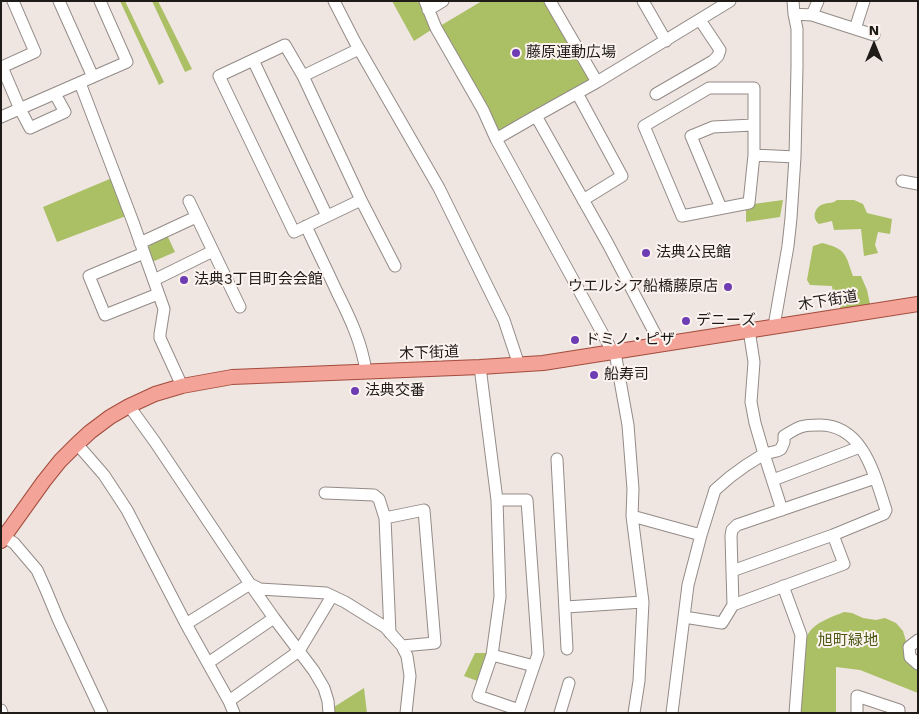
<!DOCTYPE html>
<meta charset="utf-8">
<style>
body{margin:0}
#map{position:relative;width:919px;height:714px;overflow:hidden;background:#efe5e1;font-family:"Work Sans",sans-serif}
canvas{display:block}
.frame{position:absolute;inset:0;border:2px solid #1e1b19;pointer-events:none}
.north{position:absolute;left:849px;top:20px;width:50px;height:50px;-webkit-text-stroke:4px #fcf3ef;paint-order:stroke;rotate:0deg;font-size:14px;font-weight:700;line-height:20px;text-align:center;color:#1e1b19}
.north::after{content:'';display:block;margin:auto;width:18px;height:22px;background:#1e1b19;clip-path:polygon(50% 0,100% 100%,50% 72%,0 100%)}
</style>
<div id="map">
<canvas width="919" height="714"></canvas>
<div class="frame"></div>
<div class="north">N</div>
</div>
<script>
const ctx = document.querySelector('canvas').getContext('2d');
ctx.lineJoin = 'round';
function fillPath(path, color) {
  ctx.fillStyle = color;
  ctx.fill(path, 'evenodd');
}
function trace(path, color, width, dash) {
  ctx.strokeStyle = color;
  ctx.lineWidth = width;
  ctx.lineCap = dash ? 'butt' : 'round';
  ctx.setLineDash(dash || []);
  ctx.stroke(path);
}
function label(font, color, halo, rows, align = 'center') {
  ctx.font = font + ' "Work Sans","Noto Sans JP",sans-serif';
  ctx.lineWidth = 4;
  ctx.setLineDash([]);
  ctx.textBaseline = 'middle';
  ctx.strokeStyle = halo;
  ctx.fillStyle = color;
  for (const [text, x, y, turn = 0] of rows) {
    ctx.save();
    ctx.translate(x, y);
    ctx.rotate((+turn || 0) * Math.PI / 180);
    ctx.textAlign = isNaN(turn) ? turn : align;
    if (halo) ctx.strokeText(text, 0, 0);
    ctx.fillText(text, 0, 0);
    ctx.restore();
  }
}
const green = new Path2D(`
 M120 1H125L164 82 159 85Z
 M152 1H158L192 69 185 72Z
 M392 1H420L431 30 414 41Z
 M482 1H547L594 80 498 134 440 26Z
 M112 178 126 216 57 242 43 207Z
 M783 200 780 217 746 222V205Z
 M837 200H854L863 204 867 213 892 219 890 234 878 232 875 245 878 253 864 256 861 229 834 230 832 221 819 224C811 218 815 206 824 204 830 202 832 204 837 200Z
 M167 235 175 252 152 262 148 250 150 243Z
 M822 243C846 249 845 253 853 276H861L867 290 870 304 840 309 841 300 834 298 832 286 810 285 807 280 813 246Z
 M844 612 852 613 863 618 876 620 885 618 896 623 903 631 906 641 907 652 918 667V693L860 670 836 667V713H799C800 696 800 647 808 634 815 622 832 617 844 612Z
 M475 653H490L480 682 464 676Z
 M364 688 367 713H334V707Z`);
const minor = new Path2D(`
 M13 1 35 52 2 67 20 109 30 128 65 112 55 94
 M59 1 93 77
 M334 1 355 42 439 188 504 320 519 365
 M425 1 436 28 483 110 496 139 616 358 628 425 633 489 632 516 643 602 639 681 634 713
 M550 1 597 82 730 1
 M643 1 666 41
 M428 10 443 1
 M794 14 812 15 874 35
 M812 15 818 1
 M855 29 864 1
 M253 60 327 216
 M303 76 361 200 294 232 219 76 285 45 303 76 359 49
 M80 83 133 222 164 309 160 334V338L182 386
 M577 93 622 176 583 200
 M656 94 713 61 718 56 720 50 700 20
 M536 116 597 82
 M1 117 127 62 100 1
 M496 139 536 116 608 244 661 345
 M754 155 749 203 682 216 644 126 709 88H754V155L795 157
 M902 181 918 184
 M361 200 395 266
 M189 201 240 307
 M721 208 691 136 713 127 753 125
 M306 226C316 248 327 270 337 292 350 318 362 343 366 372
 M140 243 196 217
 M144 253 89 276 105 315 158 294
 M154 280 213 251
 M774 326 788 246 791 218 795 157 797 67V29L794 14 793 1
 M749 330 754 362 751 402 755 423 764 454 782 510
 M480 367 497 500 500 597 492 655 478 696 519 710 538 654 527 500H497
 M129 406 155 442 250 584 260 589 326 593 345 602 385 627 402 646 407 656 410 676 406 713
 M77 444 104 475 127 510 186 624 229 701 234 713
 M557 459 567 649
 M773 480 860 447
 M325 493 374 495 379 499 385 518
 M632 516 701 535
 M4 537 14 543 37 570 46 590 58 619 102 713
 M783 586 801 635 795 713
 M733 605 844 564 833 535
 M566 607 643 602
 M684 617 722 623 733 605 731 536 732 530 737 525 875 478
 M186 624 250 584 274 618 314 671 324 688 328 701 329 713
 M390 633 385 518 424 510 435 643 402 646
 M918 640 909 647 910 657 918 664
 M492 655 534 666
 M208 663 274 618
 M229 701 299 651 332 596
 M1 710 2 713
 M560 713 569 683
 M672 713 688 585 701 535 715 490 730 477 745 466 764 454 777 451 781 449 784 442V436C800 426 802 425 820 425 864 425 875 477 886 510L884 514 833 535 732 571
 M857 713V696L899 710V713`);
const major = new Path2D(`
 M1 541 44 481 60 461 77 444 90 432 110 417 129 406 155 394 182 386 232 377 480 367 543 363 918 304`);
const markers = [
 [516,53,5,"#6e3cb3"],
 [646,253,5,"#6e3cb3"],
 [184,280,5,"#6e3cb3"],
 [728,287,5,"#6e3cb3"],
 [686,321,5,"#6e3cb3"],
 [575,340,5,"#6e3cb3"],
 [594,375,5,"#6e3cb3"],
 [355,391,5,"#6e3cb3"]
];
const poiNames = [
 ["藤原運動広場",526,53],
 ["法典公民館",656,253],
 ["法典3丁目町会会館",194,280],
 ["ウエルシア船橋藤原店",718,287,"right"],
 ["デニーズ",696,321],
 ["ドミノ・ピザ",585,340],
 ["船寿司",604,375],
 ["法典交番",365,391]
];
const streetNames = [
 ["木下街道",828,301,-9],
 ["木下街道",429,353,-2]
];
const parkNames = [
 ["旭町緑地",848,641]
];
fillPath(green, '#abc065');
trace(minor, '#938b87', 13);
trace(major, '#a34c3d', 16);
trace(minor, '#fff', 11);
trace(major, '#f3a397', 14);
for (const [x, y, r, color] of markers) {
  const dot = new Path2D();
  dot.arc(x, y, r, 0, 2 * Math.PI);
  ctx.fillStyle = color;
  ctx.fill(dot);
  trace(dot, '#fcf3ef', 2);
}
label('15px', '#1e1b19', '#fcf3ef', poiNames, 'left');
label('15px', '#1e1b19', '#fcf3ef', streetNames);
label('15px', '#4b5914', '#fcf3ef', parkNames);
</script>
